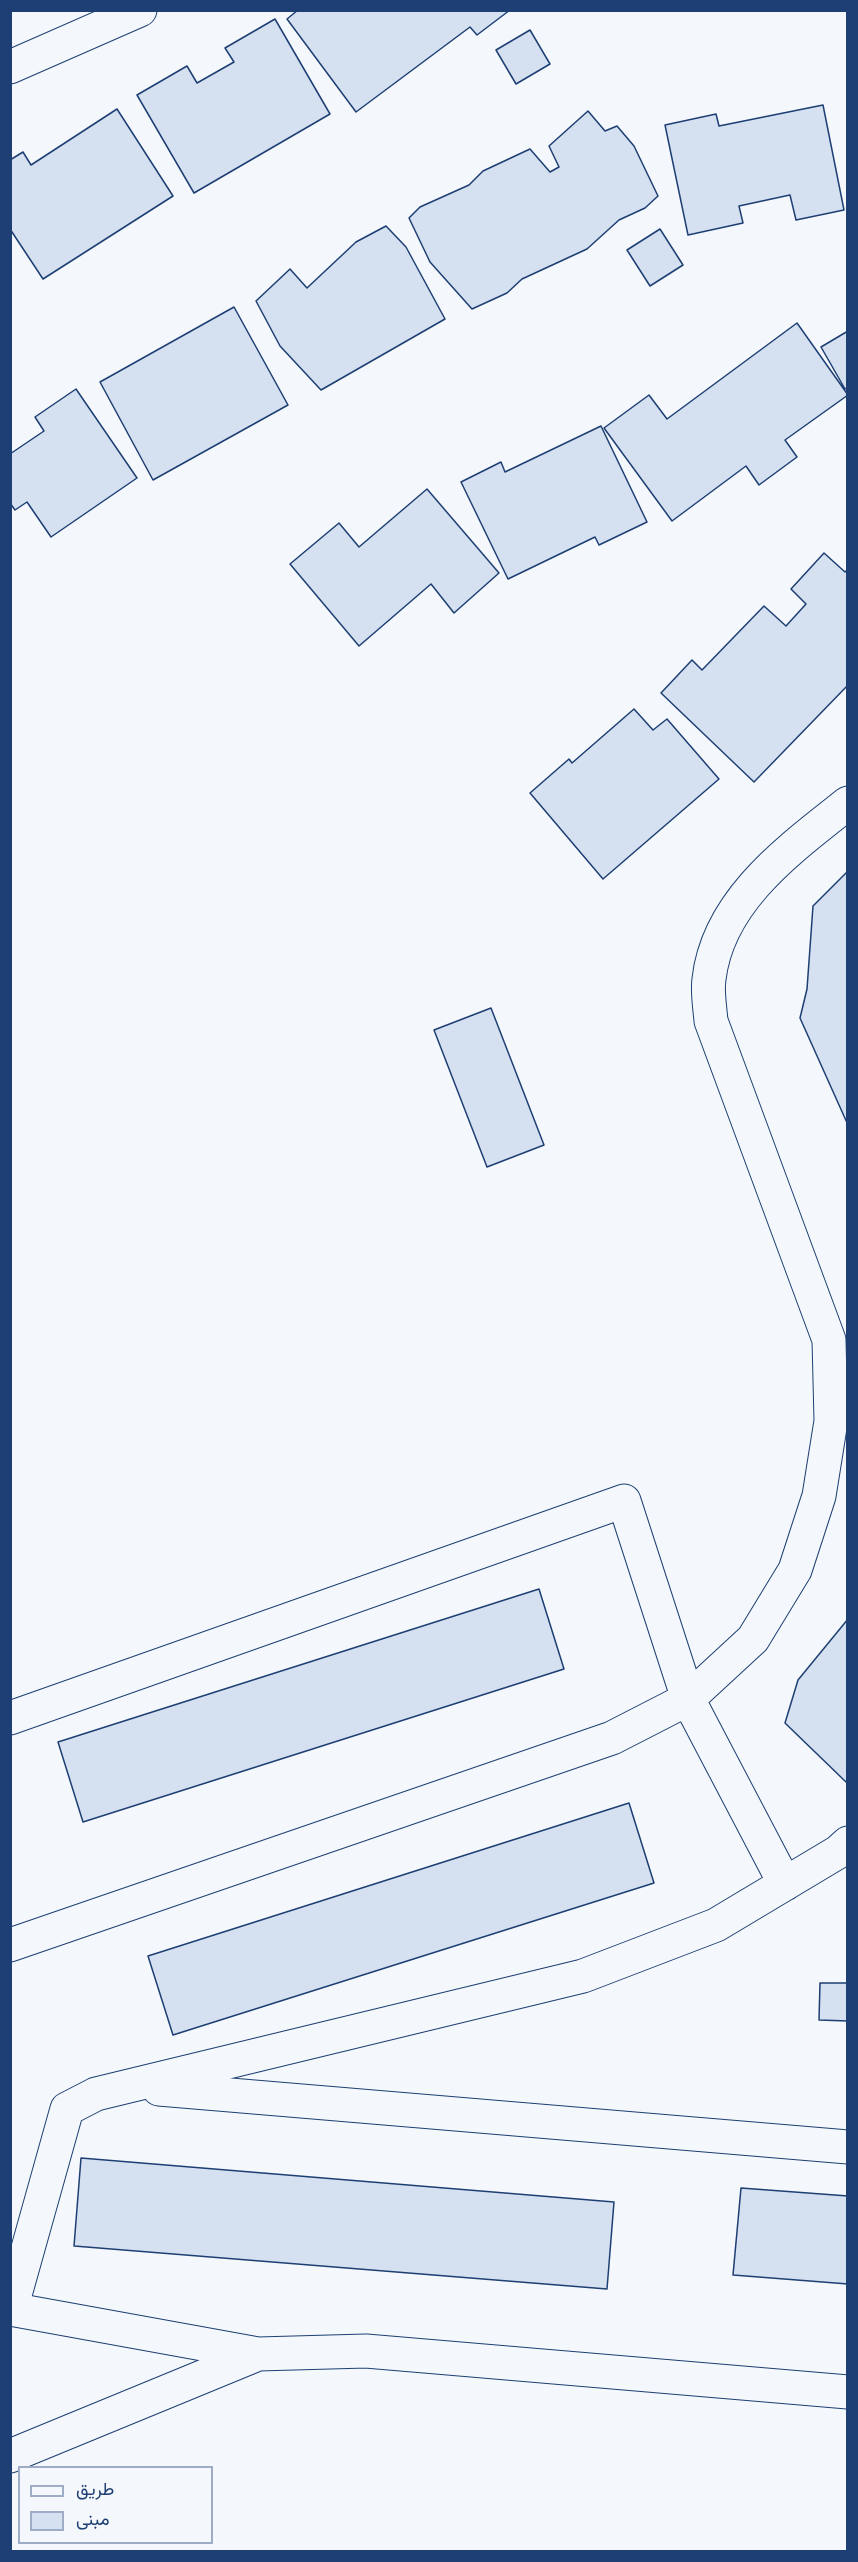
<!DOCTYPE html>
<meta charset="utf-8">
<style>
body{margin:0}
#map{position:relative;width:858px;height:2562px;overflow:hidden;background:#f4f7fb;font-family:"Golos Text",Vazirmatn,sans-serif}
canvas{display:block}
.frame{position:absolute;inset:0;border:12px solid #1d3f73;pointer-events:none}
.legend{position:absolute;left:18px;top:2466px;width:195px;height:78px;box-sizing:border-box;background:#f4f7fb;border:2px solid #9eadc5;margin:0;padding:8px 10px;list-style:none;font-size:18px;color:#1d3f73}
.legend li{display:flex;align-items:center;gap:12px;height:30px}
.legend b{width:30px;border:2px solid #9eadc5}
</style>
<div id="map">
<canvas width="858" height="2562"></canvas>
<div class="frame"></div>
<ul class="legend">
<li><b style="height:8px;background:#f4f7fb"></b>طريق</li>
<li><b style="height:16px;background:#d5e0f0"></b>مبنى</li>
</ul>
</div>
<script>
const ctx = document.querySelector('canvas').getContext('2d');
ctx.lineJoin = 'round';
function fillPath(path, color) {
  ctx.fillStyle = color;
  ctx.fill(path, 'evenodd');
}
function trace(path, color, width, dash) {
  ctx.strokeStyle = color;
  ctx.lineWidth = width;
  ctx.lineCap = dash ? 'butt' : 'round';
  ctx.setLineDash(dash || []);
  ctx.stroke(path);
}
const building = new Path2D(`
 M298 10H510L477 35 470 27 356 112 287 19Z
 M275 19 330 114 194 193 137 95 187 66 197 83 234 62 225 48Z
 M530 30 550 64 516 84 496 50Z
 M823 105 844 210 796 220 790 195 739 206 743 223 688 235 665 125 716 114 719 126Z
 M117 109 173 196 43 279 10 229V160L23 152 31 165Z
 M588 111 605 131 617 126 634 146 658 196 645 208 619 220 587 249 522 279 507 293 472 309 430 262 409 218 420 207 469 185 483 171 530 149 550 172 559 167 549 146Z
 M386 226 406 247 445 319 321 390 280 346 256 301 290 269 307 288 356 242Z
 M660 229 683 265 650 286 627 250Z
 M234 307 288 405 153 480 100 382Z
 M797 323 848 395 785 440 797 457 759 485 746 466 672 521 604 428 649 395 667 419Z
 M848 331V387L845 389 821 347Z
 M76 389 137 478 51 537 27 502 15 510 10 503V454L44 431 35 417Z
 M601 426 647 522 599 545 595 537 508 579 461 482 501 462 505 472Z
 M427 489 499 573 454 613 431 584 359 646 290 564 339 523 359 547Z
 M824 553 845 572 848 569V685L754 782 661 693 692 660 702 670 764 606 786 626 806 604 791 589Z
 M634 709 653 730 667 719 719 779 603 879 530 793 569 759 572 763Z
 M848 871V1125L800 1018 807 989 813 906Z
 M491 1008 544 1145 487 1167 434 1030Z
 M539 1589 564 1669 83 1822 58 1742Z
 M848 1619V1781L846 1782 785 1723 798 1680Z
 M629 1803 654 1883 173 2035 148 1956Z
 M820 1983H848V2021L819 2020Z
 M81 2158 614 2202 607 2289 74 2246Z
 M741 2188 848 2196V2284L733 2275Z`);
const minor = new Path2D(`
 M10 67 140 10
 M10 1718 624 1501 688 1699 785 1884
 M10 1945 612 1738 688 1699 753 1639 795 1570 819 1496 831 1421 829 1340 711 1021C710 1008 707 992 709 979 718 900 790 849 848 803
 M159 2089 848 2147
 M10 2309 258 2354 366 2351 848 2392
 M11 2309 67 2109 96 2094 583 1976 716 1925 838 1852 848 1843
 M10 2456 258 2354`);
fillPath(building, '#d5e0f0');
trace(building, '#1d3f73', 1.5);
trace(minor, '#1d3f73', 35);
trace(minor, '#f4f7fb', 33);
</script>
